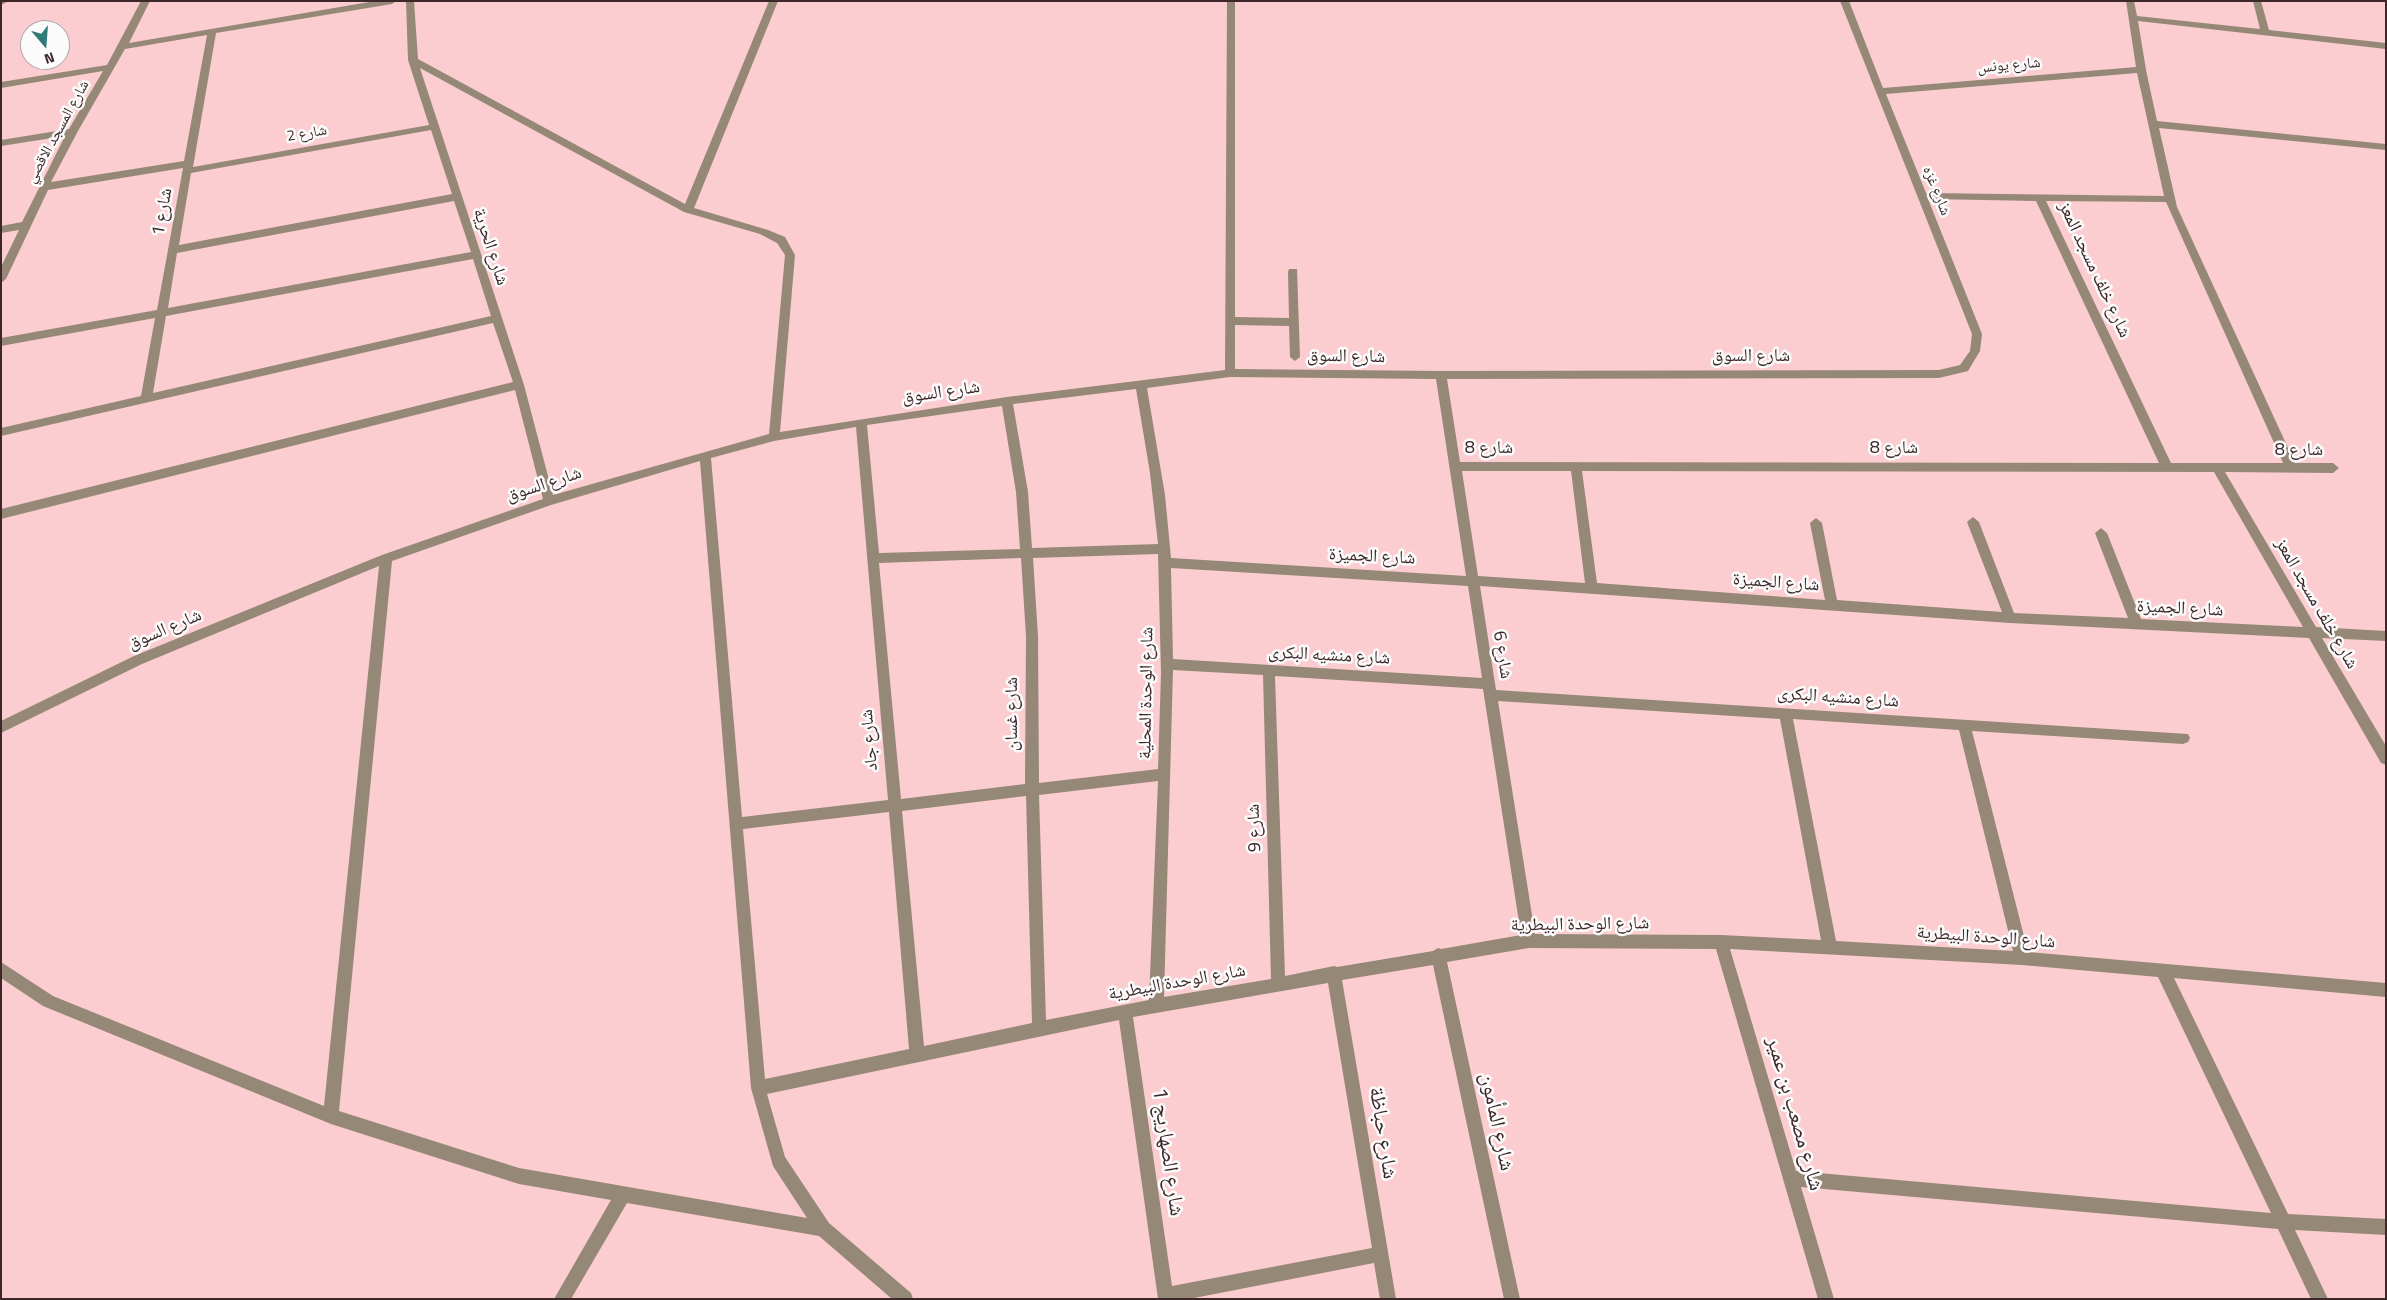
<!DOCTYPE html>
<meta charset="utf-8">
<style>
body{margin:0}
#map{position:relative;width:2387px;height:1300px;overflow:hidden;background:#fbcdd0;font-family:"Titillium Web",sans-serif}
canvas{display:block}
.frame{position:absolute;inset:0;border:2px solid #3d2729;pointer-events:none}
.north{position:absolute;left:20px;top:20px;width:50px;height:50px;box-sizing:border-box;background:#fbfbfb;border:1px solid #afa6a7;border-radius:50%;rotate:162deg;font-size:14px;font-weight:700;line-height:20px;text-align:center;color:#3d2729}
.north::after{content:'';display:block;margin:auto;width:18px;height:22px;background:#307a78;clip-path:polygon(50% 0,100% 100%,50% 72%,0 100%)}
</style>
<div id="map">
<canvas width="2387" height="1300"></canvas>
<div class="frame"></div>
<div class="north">N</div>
</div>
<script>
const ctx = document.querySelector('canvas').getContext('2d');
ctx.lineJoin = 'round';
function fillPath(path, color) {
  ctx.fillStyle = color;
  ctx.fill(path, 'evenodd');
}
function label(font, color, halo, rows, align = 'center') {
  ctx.font = font + ' "Titillium Web","Noto Naskh Arabic",sans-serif';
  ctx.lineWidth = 5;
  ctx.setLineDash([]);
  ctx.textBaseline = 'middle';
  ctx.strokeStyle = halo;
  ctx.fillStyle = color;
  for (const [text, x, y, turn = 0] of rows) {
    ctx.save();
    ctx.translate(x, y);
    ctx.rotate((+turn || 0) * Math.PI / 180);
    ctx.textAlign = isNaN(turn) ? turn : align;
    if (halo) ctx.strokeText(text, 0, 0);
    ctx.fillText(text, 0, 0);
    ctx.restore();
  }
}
const minor = new Path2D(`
 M1 1H9L1 5Z
 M141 1H150L129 43 375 1H396L392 4 216 33 193 167 429 125 408 60 406 1H414L418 59 685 204 769 1H778L694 208 768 230 785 237 795 255 780 432 1007 397 1225 370 1227 1H1235V317L1289 318 1288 272 1289 269H1297L1300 357 1295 361 1290 357 1289 326 1235 325V369L1441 371 1939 370 1960 365 1970 351 1972 334 1840 1H1849L1883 88 2136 67 2126 1H2134L2137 16 2260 29 2253 1H2261L2269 30 2386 43V49L2138 21 2146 70 2157 121 2386 144V150L2159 128 2177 207 2295 463H2333L2339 468 2333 473 2225 472 2316 627 2386 631V641L2322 638 2386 746V765L2381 763 2309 638 2010 623 1480 586 1496 690 2188 734 2190 738 2188 742 2183 744 1972 731 2028 952 2386 983V997L2174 978 2288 1214 2386 1219V1235L2295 1230 2328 1299H2311L2278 1229 1801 1187 1834 1299H1818L1716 949 1529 948 1447 962 1520 1299H1504L1433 965 1342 980 1396 1299H1380L1374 1263 1189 1299H1158L1119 1020 767 1094 785 1157 829 1223 911 1293 913 1299H892L819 1236 627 1203 571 1299H554L611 1200 519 1184 331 1124 43 1006 1 978V962L53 996 324 1106 379 566 142 664 1 733V721L134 656 382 555 543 499 515 390 1 519V509L513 382 493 323 1 436V428L141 396 155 318 1 346V338L157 310 183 168 48 190 6 279 1 283V267L19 230 1 233V226L22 222 65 136 1 146V140L69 129 103 71 1 88V82L107 65ZM207 35 184 161 51 182 78 131 125 49ZM420 68 684 212 760 234 777 243 785 255 769 434 553 495 524 385ZM2137 73 2164 196 1926 193 1886 94ZM431 130 452 194 179 245 191 173ZM1928 199 2036 201 2159 463 1460 462 1447 379 1939 378 1968 371 1980 351 1982 334ZM454 201 471 252 168 308 177 253ZM2046 201 2166 202 2283 463H2171ZM473 259 491 316 153 393 166 316ZM1230 377 1436 379 1466 576 1171 558 1165 495 1147 388ZM1136 389 1150 473 1158 544 1032 548 1028 492 1013 404ZM1002 406 1016 492 1020 549 879 553 867 425ZM856 427 888 800 742 817 711 458 774 441ZM700 461 751 1088 773 1166 807 1218 519 1168 339 1111 392 561 551 505ZM1462 471H1571L1585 583 1478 576ZM1582 471 2214 472 2303 627 2141 619 2107 533 2101 528 2095 533 2128 618 2014 613 1979 522 1973 517 1967 522 2002 612 1837 600 1822 523 1816 518 1810 523 1825 600 1597 583ZM1158 554 1161 673 1158 769 1039 783 1038 636 1033 558ZM1021 558 1026 636 1025 784 901 799 879 563ZM1171 568 1468 586 1482 678 1173 659ZM1173 670 1263 675 1271 979 1164 997ZM1275 676 1483 689 1521 935 1441 949 1438 948 1433 951 1337 967 1334 966 1285 976ZM1498 701 1780 719 1821 940 1721 935 1535 934ZM1793 719 1959 730 2013 951 1836 941ZM1158 781 1149 1000 1046 1020 1039 795ZM1026 796 1032 1023 924 1046 902 811ZM889 812 909 1049 765 1079 743 829ZM1730 949 2022 965 2158 977 2271 1213 1796 1171ZM1328 983 1372 1248 1172 1286 1133 1017Z`);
const farStreetnames = [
 ["شارع يونس",2009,66,-5],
 ["شارع المسجد الاقصي",58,132,-61],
 ["شارع 2",307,134,-10],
 ["شارع غزه",1936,191,68]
];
const streetNames = [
 ["شارع 1",163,212,-80],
 ["شارع الحرية",490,247,72],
 ["شارع خلف مسجد المعز",2094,270,65],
 ["شارع السوق",1346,357,1],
 ["شارع السوق",1751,357],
 ["شارع السوق",941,393,-8],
 ["شارع 8",1489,449],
 ["شارع 8",1894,449],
 ["شارع 8",2299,451],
 ["شارع السوق",544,485,-18],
 ["شارع الجميزة",1372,557,3],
 ["شارع الجميزة",1776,583,4],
 ["شارع خلف مسجد المعز",2316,604,60],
 ["شارع الجميزة",2180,609,3],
 ["شارع السوق",165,630,-23],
 ["شارع 6",1502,655,81],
 ["شارع منشيه البكرى",1329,656,3],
 ["شارع الوحدة المحلية",1147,693,-89],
 ["شارع منشيه البكرى",1838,698,4],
 ["شارع غسان",1013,714,-90],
 ["شارع جاد",870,740,-95],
 ["شارع 9",1255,828,-92],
 ["شارع الوحدة البيطرية",1580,925,-1],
 ["شارع الوحدة البيطرية",1986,938,4],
 ["شارع الوحدة البيطرية",1177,983,-10]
];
const nearStreetnames = [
 ["شارع مصعب بن عمير",1794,1114,74],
 ["شارع المأمون",1496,1122,78],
 ["شارع حباظة",1382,1133,81],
 ["شارع الصهاريج 1",1167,1152,82]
];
fillPath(minor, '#968877');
label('15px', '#3d2729', '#fbfbfb', farStreetnames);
label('18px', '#3d2729', '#fbfbfb', streetNames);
label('21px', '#3d2729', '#fbfbfb', nearStreetnames);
</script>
